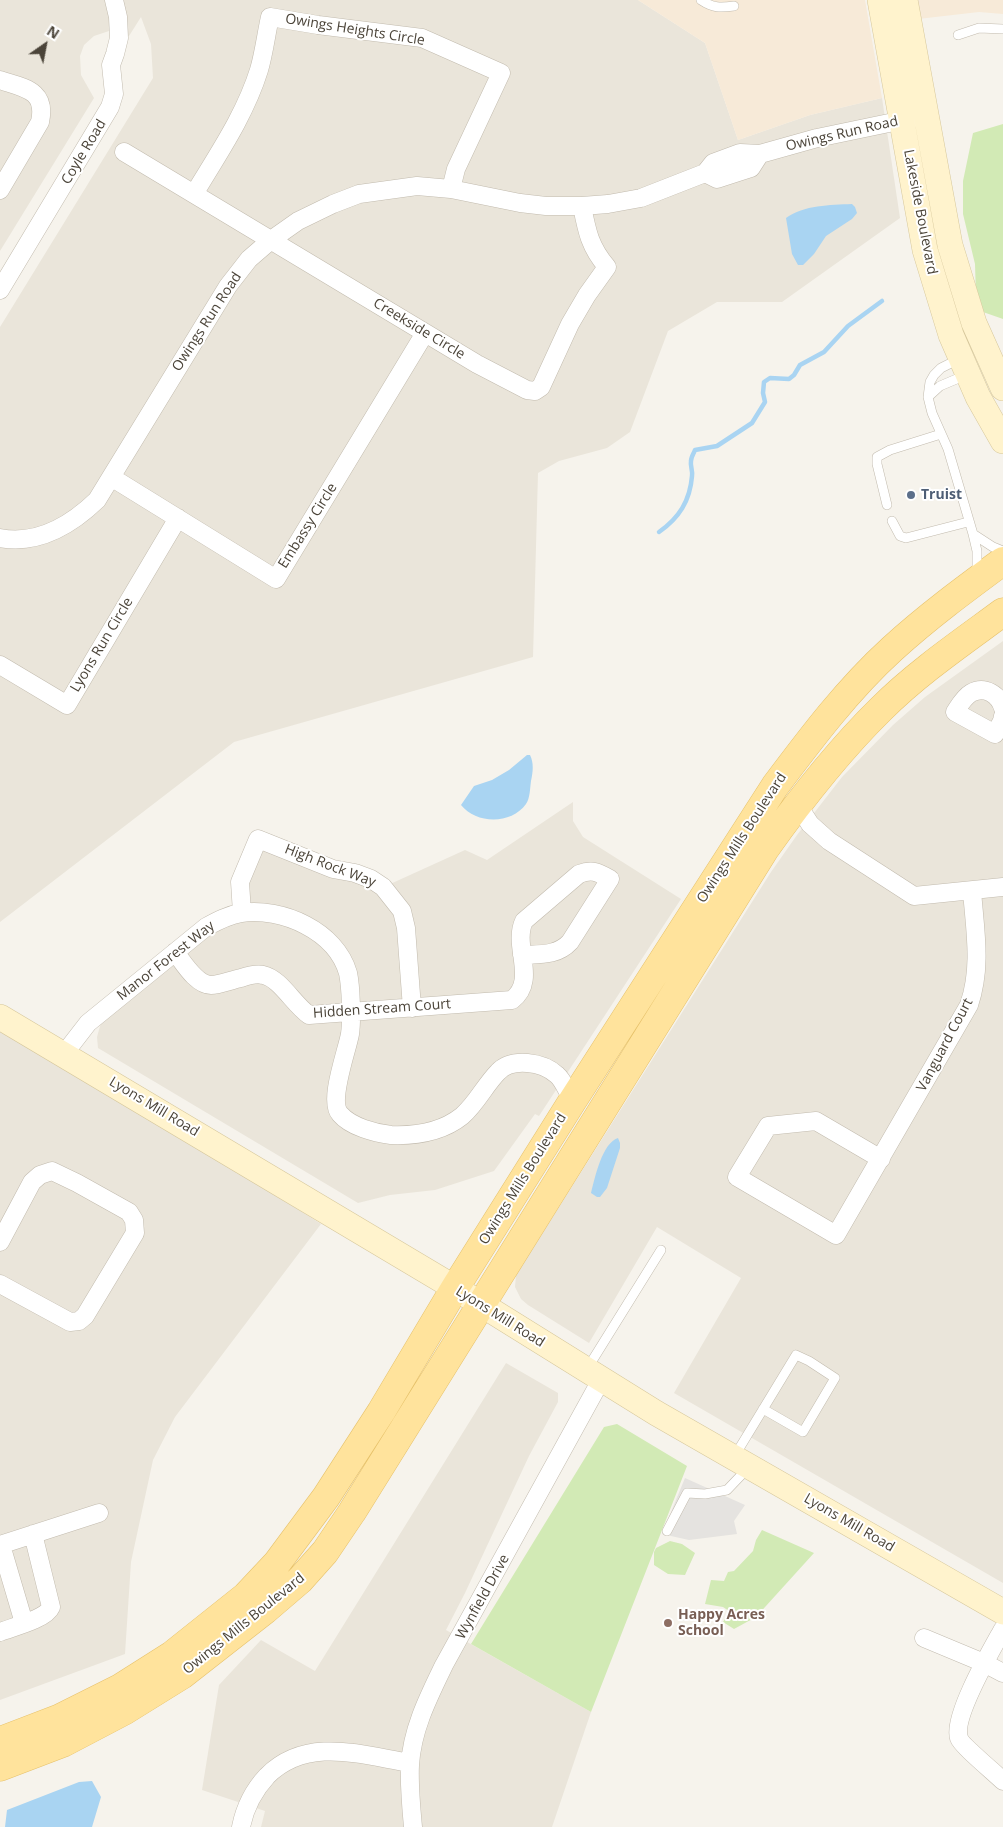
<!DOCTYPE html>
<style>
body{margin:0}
#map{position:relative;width:1003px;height:1827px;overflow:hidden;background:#f6f3ec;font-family:"Open Sans",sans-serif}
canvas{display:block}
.north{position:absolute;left:20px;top:20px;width:50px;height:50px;-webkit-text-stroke:4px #fff;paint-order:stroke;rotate:33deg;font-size:14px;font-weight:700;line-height:20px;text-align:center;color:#4b4439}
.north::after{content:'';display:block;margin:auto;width:18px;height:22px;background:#4b4439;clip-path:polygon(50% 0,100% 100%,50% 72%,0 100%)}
</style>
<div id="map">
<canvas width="1003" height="1827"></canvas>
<div class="north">N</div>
</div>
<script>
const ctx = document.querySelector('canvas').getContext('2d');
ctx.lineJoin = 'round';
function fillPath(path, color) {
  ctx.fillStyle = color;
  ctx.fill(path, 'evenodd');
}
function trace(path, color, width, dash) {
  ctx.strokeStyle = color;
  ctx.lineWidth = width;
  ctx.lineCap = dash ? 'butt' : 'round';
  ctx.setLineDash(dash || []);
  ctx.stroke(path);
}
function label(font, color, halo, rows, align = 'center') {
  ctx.font = font + ' "Open Sans",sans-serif';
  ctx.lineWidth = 4;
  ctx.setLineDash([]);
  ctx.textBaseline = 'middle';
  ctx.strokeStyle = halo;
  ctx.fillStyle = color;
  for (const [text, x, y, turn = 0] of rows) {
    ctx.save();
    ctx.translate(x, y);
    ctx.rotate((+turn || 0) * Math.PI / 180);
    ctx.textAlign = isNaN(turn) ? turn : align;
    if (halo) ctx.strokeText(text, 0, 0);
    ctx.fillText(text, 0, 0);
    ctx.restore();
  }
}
const residential = new Path2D(`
 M0 0H638L705 43 738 140 810 115 882 98 900 218 782 302H717L668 331 630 432 607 448 559 461 538 473 533 657 234 742 0 922V327L153 78 151 44 141 17 129 36 109 31 94 36 84 45 80 56 81 75 94 98 0 251Z
 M1003 641V1583L674 1393 741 1278 657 1227 589 1343 528 1305 521 1299 515 1287 516 1275 771 872 797 835 842 777 893 725 925 697Z
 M573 802V821L583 837 681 899 539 1116 535 1114 494 1171 435 1190 390 1195 358 1203 98 1048 97 1037 102 1019 208 931 225 923 262 851 270 850 377 890 465 850 487 860Z
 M0 1031 181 1135 321 1224 175 1417 153 1460 131 1562 125 1654 0 1700Z
 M506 1363 558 1393V1402L529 1456 465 1593 446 1630 591 1712 552 1827H261L265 1811 202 1790 219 1685 261 1640 315 1671Z`);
const commercial = new Path2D(`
 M638 0H865L882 98 810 115 738 140 705 43Z
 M915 0H1003V14L979 12 918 19Z`);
const green = new Path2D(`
 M1003 124V319L983 312 976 296 975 264 963 214V181L973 133Z
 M617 1424 687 1466 591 1712 471 1644 604 1427Z
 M762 1530 814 1553 756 1617 734 1629 723 1622 729 1611 723 1607 705 1604 711 1580 724 1581 728 1572 734 1571 753 1551 756 1540Z
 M670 1541 682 1544 695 1553 685 1575 668 1574 654 1565V1552L656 1548Z`);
const parking = new Path2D(`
 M685 1478 745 1505 734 1521 737 1534 689 1540 662 1534Z`);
const water = new Path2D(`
 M852 204 855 207 857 213 852 219 826 236 814 254 803 265H798L792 254 786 218C804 205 830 205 852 204Z
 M527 755H530C534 763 533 772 531 781 530 788 530 799 526 804 511 825 476 824 461 805L474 786 492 780 509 770Z
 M618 1138 620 1143V1148L607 1188 600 1197H597L591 1193C595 1178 602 1143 618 1138Z
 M92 1781 101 1797 92 1827H5L7 1810 79 1782Z`);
const stream = new Path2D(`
 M659 532C679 518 690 501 692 476 693 471 690 466 691 461 691 457 694 453 695 450L717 446 752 423 765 402 763 393 764 382 770 378 789 379 794 375 800 365 824 352 848 326 882 301`);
const lane = new Path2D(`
 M701 0C713 8 720 8 734 6
 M958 35 979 28 1003 29
 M959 359 941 368 934 375 930 382 928 397 932 413 948 449 973 534 977 551V575
 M928 397 940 386 966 375
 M887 505 877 464V457L890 450 941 434
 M892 521 900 536 906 538 968 522
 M973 534 993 547 1003 551
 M587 1369 661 1250
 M734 1457 796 1355 809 1361 835 1378 803 1432 763 1409
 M667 1531 687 1493 705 1494 727 1490 748 1468`);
const street = new Path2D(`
 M0 80C24 88 47 90 40 122L0 190
 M124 152 477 364 527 390 535 391 541 387 570 324 587 295 607 267C590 247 587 232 582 206
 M705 173 717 179 751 168 760 154
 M194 194C218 154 245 115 259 70 264 53 266 35 270 17L318 25 422 38 501 73 456 169 451 189
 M0 290 110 107 114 94 111 65 115 54 119 38 118 17 114 0
 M111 477 276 579 425 333
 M0 538C38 545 71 525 97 500L228 286 249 259 271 240 298 221 333 204 359 194 417 186 451 189 520 203 546 206H582L608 204 641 198 705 173 713 163 740 153 760 154 817 138 913 118
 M0 665 67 705 178 518
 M1003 708C999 695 985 685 971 693 964 697 959 706 955 712L995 734 1002 721 1003 716
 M797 804 810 824 829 841 914 896 1003 887
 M242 913 240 882 258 839 333 869 355 873 371 879 383 887 402 911 406 928 412 1008
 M175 952C183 962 196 985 211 985 220 985 231 980 241 978 247 976 256 973 263 975 280 978 294 1005 309 1015L512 1000C538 980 512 946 524 921L579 874C592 869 598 872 610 879L570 942C557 956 540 954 522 955
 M64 1054 88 1023 206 927C217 921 228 915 241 913 282 907 336 931 348 973 351 987 352 1020 350 1034 347 1051 328 1101 340 1114 351 1127 375 1133 391 1135 417 1136 442 1132 462 1116 477 1103 485 1085 498 1072 512 1057 543 1062 557 1075 564 1081 567 1092 573 1100
 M881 1159 816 1121 768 1126 737 1177 836 1235 969 1005C982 967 975 930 972 891
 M0 1242 32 1182 40 1175 52 1171 77 1183 129 1212 134 1220 135 1233 85 1316 79 1321 70 1322 0 1284
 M0 1545 99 1513
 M1 1545 24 1623
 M1003 1629C992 1649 952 1717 959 1738 961 1745 995 1773 1003 1781
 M0 1632C13 1627 46 1619 51 1607L33 1534
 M924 1638 984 1663 1003 1673
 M241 1827C245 1807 253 1791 267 1776 307 1736 361 1755 410 1763
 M413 1827C411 1806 409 1785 410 1765 412 1729 429 1696 444 1665L601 1380`);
const secondary = new Path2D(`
 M880 0 925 250 951 335 978 397 1003 441
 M905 0 950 245 974 323 1003 388
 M0 1017 455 1288 656 1413 1003 1612`);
const primary = new Path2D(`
 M0 1741 60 1718 120 1688 172 1655 246 1596 277 1563 326 1497 381 1412 455 1288 573 1100 775 786C811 738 848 689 892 649 927 617 965 589 1003 561
 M0 1767 63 1743 124 1711 182 1675 265 1610 300 1580 325 1552 352 1512 765 849C800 800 837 752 881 709 917 673 961 643 1003 612`);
const markers = [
 [911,495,5,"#5c6f8a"],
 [668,1623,5,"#8d6e63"]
];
const streetNames = [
 ["Owings Heights Circle",355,30,9],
 ["Owings Run Road",842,134,-13],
 ["Coyle Road",84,152,-59],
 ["Lakeside Boulevard",920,212,79],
 ["Owings Run Road",207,322,-57],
 ["Creekside Circle",419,329,31],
 ["Embassy Circle",308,526,-58],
 ["Lyons Run Circle",102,645,-59],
 ["Owings Mills Boulevard",742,838,-57],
 ["High Rock Way",330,866,21],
 ["Manor Forest Way",166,961,-38],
 ["Hidden Stream Court",382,1009,-4],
 ["Vanguard Court",945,1045,-62],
 ["Lyons Mill Road",154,1107,31],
 ["Owings Mills Boulevard",523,1179,-58],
 ["Lyons Mill Road",500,1317,32],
 ["Lyons Mill Road",849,1523,30],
 ["Wynfield Drive",483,1597,-61],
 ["Owings Mills Boulevard",244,1624,-39]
];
const serviceNames = [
 ["Truist",921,495]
];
const educationNames = [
 ["Happy Acres",678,1615],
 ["School",678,1631]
];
fillPath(residential, '#eae5da');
fillPath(commercial, '#f7ead8');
fillPath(green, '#d2eab5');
fillPath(parking, '#e5e3e0');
fillPath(water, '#a9d4f2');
trace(stream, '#a9d4f2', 4.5);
trace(lane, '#c2bbae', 10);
trace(street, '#c2bbae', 19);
trace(secondary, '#d6c79b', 26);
trace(primary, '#e6c16a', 29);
trace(lane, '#fff', 9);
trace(street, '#fff', 18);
trace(secondary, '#fff3cd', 25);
trace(primary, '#ffe39c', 28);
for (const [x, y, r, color] of markers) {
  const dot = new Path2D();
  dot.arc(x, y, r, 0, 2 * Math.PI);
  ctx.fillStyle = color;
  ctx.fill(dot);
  trace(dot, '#fff', 2);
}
label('14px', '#4b4439', '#fff', streetNames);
label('bold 14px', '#4e5e75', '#fff', serviceNames, 'left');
label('bold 14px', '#785e54', '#fff', educationNames, 'left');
</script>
